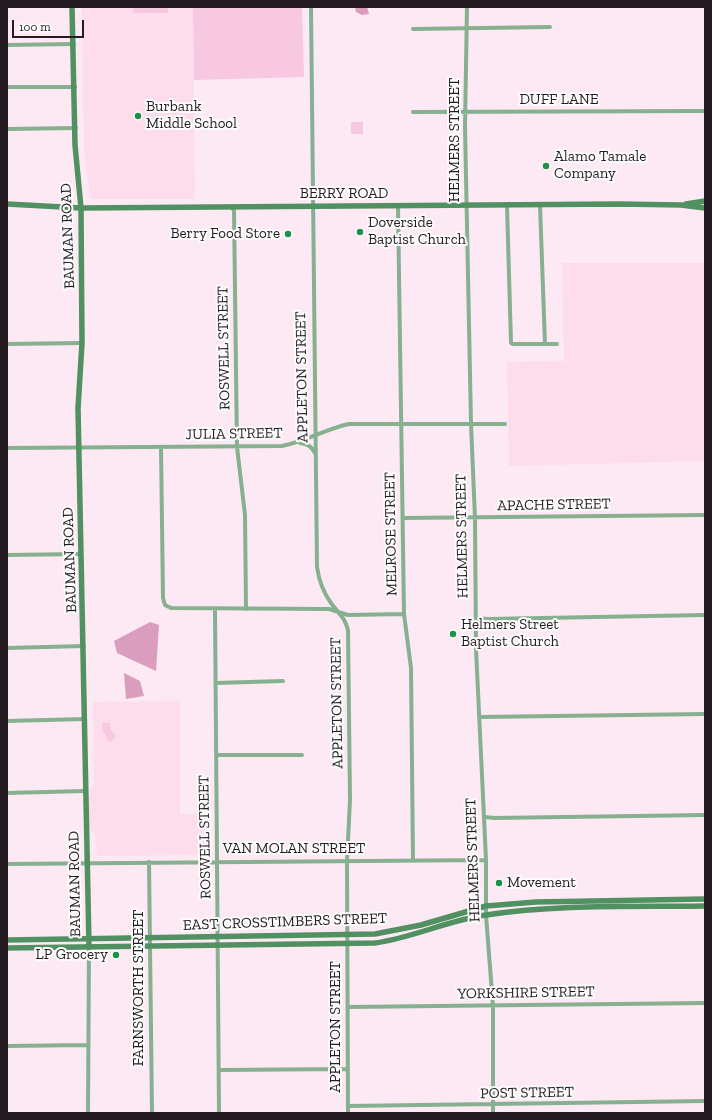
<!DOCTYPE html>
<style>
body{margin:0}
#map{position:relative;width:712px;height:1120px;overflow:hidden;background:#fde9f3;font-family:"Zilla Slab",serif}
canvas{display:block}
.frame{position:absolute;inset:0;border:8px solid #251c21;pointer-events:none}
.scale{position:absolute;left:12px;top:20px;width:72px;height:18px;box-sizing:border-box;border:2px solid #251c21;border-top:0;padding-left:5px;font-size:12px;line-height:14px;white-space:nowrap;color:#251c21;-webkit-text-stroke:3px #fcfcfc;paint-order:stroke}
</style>
<div id="map">
<canvas width="712" height="1120"></canvas>
<div class="frame"></div>
<div class="scale">100 m</div>
</div>
<script>
const ctx = document.querySelector('canvas').getContext('2d');
ctx.lineJoin = 'round';
function fillPath(path, color) {
  ctx.fillStyle = color;
  ctx.fill(path, 'evenodd');
}
function trace(path, color, width, dash) {
  ctx.strokeStyle = color;
  ctx.lineWidth = width;
  ctx.lineCap = dash ? 'butt' : 'round';
  ctx.setLineDash(dash || []);
  ctx.stroke(path);
}
function label(font, color, halo, rows, align = 'center') {
  ctx.font = font + ' "Zilla Slab",serif';
  ctx.lineWidth = 4;
  ctx.setLineDash([]);
  ctx.textBaseline = 'middle';
  ctx.strokeStyle = halo;
  ctx.fillStyle = color;
  for (const [text, x, y, turn = 0] of rows) {
    ctx.save();
    ctx.translate(x, y);
    ctx.rotate((+turn || 0) * Math.PI / 180);
    ctx.textAlign = isNaN(turn) ? turn : align;
    if (halo) ctx.strokeText(text, 0, 0);
    ctx.fillText(text, 0, 0);
    ctx.restore();
  }
}
const built = new Path2D(`
 M82 7H193L195 199H92L90 197 84 151Z
 M562 263H705V461L509 466 507 362 564 361Z
 M180 701V814H209V855L97 856 95 833 88 829 87 796 94 785 93 702Z`);
const green = new Path2D(`
 M121 7H168V13H133V7Z
 M193 7H302L304 77 194 80Z
 M351 122H363V134H351Z
 M102 723H110V729L116 736 111 742 106 739 107 736 102 730Z`);
const forest = new Path2D(`
 M355 7H367L369 14 362 15 356 12Z
 M150 622 159 625 156 671 117 653 114 641Z
 M124 673 140 681 144 696 126 699Z`);
const street = new Path2D(`
 M311 7 317 567C319 581 323 592 331 603 338 613 345 617 348 630L350 800 347 860 348 1113
 M467 7 465 126 471 424 475 518 476 649 486 860V915L493 1006V1113
 M413 29 550 27
 M7 45 74 44
 M7 87H75
 M413 112 705 111
 M7 129 76 128
 M540 205 545 344
 M398 206 404 614 411 668 413 861
 M507 206 511 343 513 344H557
 M232 207 234 211 237 447 245 515 246 609
 M7 344 82 343
 M300 443C308 444 311 446 315 453
 M161 447 163 598 165 605 171 608 329 609 348 615 404 614
 M7 448 282 446C305 442 325 429 349 424H505
 M403 518 705 515
 M7 555 81 554
 M215 609 219 1113
 M476 618 488 619 705 615
 M7 648 84 646
 M216 683 283 681
 M479 717 705 714
 M7 721 85 719
 M216 755H302
 M7 793 85 791
 M484 817 495 818 705 815
 M149 862 152 1113
 M7 864 486 860
 M348 1007 705 1003
 M7 1046 87 1045
 M219 1070 348 1069
 M349 1106 705 1101
 M88 1113 89 946`);
const secondary = new Path2D(`
 M72 7 75 145 81 208 82 343 78 408 89 946
 M7 204 81 208 619 204 681 205 705 208
 M686 204 705 201
 M7 940 375 934 421 925 486 906 536 902 705 899
 M7 948 375 943C413 938 448 920 486 915 557 904 633 907 705 906`);
const markers = [
 [138,116,4,"#1d914b"],
 [546,166,4,"#1d914b"],
 [360,232,4,"#1d914b"],
 [288,234,4,"#1d914b"],
 [453,634,4,"#1d914b"],
 [499,883,4,"#1d914b"],
 [116,955,4,"#1d914b"]
];
const streetNames = [
 ["DUFF LANE",559,100],
 ["HELMERS STREET",455,140,-90],
 ["BERRY ROAD",344,194],
 ["BAUMAN ROAD",68,236,-92],
 ["ROSWELL STREET",224,348,-91],
 ["APPLETON STREET",302,377,-91],
 ["JULIA STREET",234,434,-1],
 ["APACHE STREET",554,505,-1],
 ["MELROSE STREET",391,534,-91],
 ["HELMERS STREET",462,536,-91],
 ["BAUMAN ROAD",70,560,-92],
 ["APPLETON STREET",337,703,-91],
 ["ROSWELL STREET",205,837,-91],
 ["VAN MOLAN STREET",294,849],
 ["HELMERS STREET",473,860,-92],
 ["BAUMAN ROAD",75,884,-91],
 ["EAST CROSSTIMBERS STREET",285,922,-2],
 ["FARNSWORTH STREET",139,988,-90],
 ["YORKSHIRE STREET",526,993,-1],
 ["APPLETON STREET",336,1027,-90],
 ["POST STREET",527,1093,-1]
];
const poiNames = [
 ["Burbank",146,107],
 ["Middle School",146,124],
 ["Alamo Tamale",554,157],
 ["Company",554,174],
 ["Doverside",368,223],
 ["Baptist Church",368,240],
 ["Berry Food Store",280,234,"right"],
 ["Helmers Street",461,625],
 ["Baptist Church",461,642],
 ["Movement",507,883],
 ["LP Grocery",108,955,"right"]
];
fillPath(built, '#fddcec');
fillPath(green, '#f8c7e0');
fillPath(forest, '#da9dbd');
trace(street, '#86b08f', 4);
trace(secondary, '#509061', 5.5);
for (const [x, y, r, color] of markers) {
  const dot = new Path2D();
  dot.arc(x, y, r, 0, 2 * Math.PI);
  ctx.fillStyle = color;
  ctx.fill(dot);
  trace(dot, '#fcfcfc', 1.5);
}
label('15px', '#251c21', '#fcfcfc', streetNames);
label('15px', '#251c21', '#fcfcfc', poiNames, 'left');
</script>
